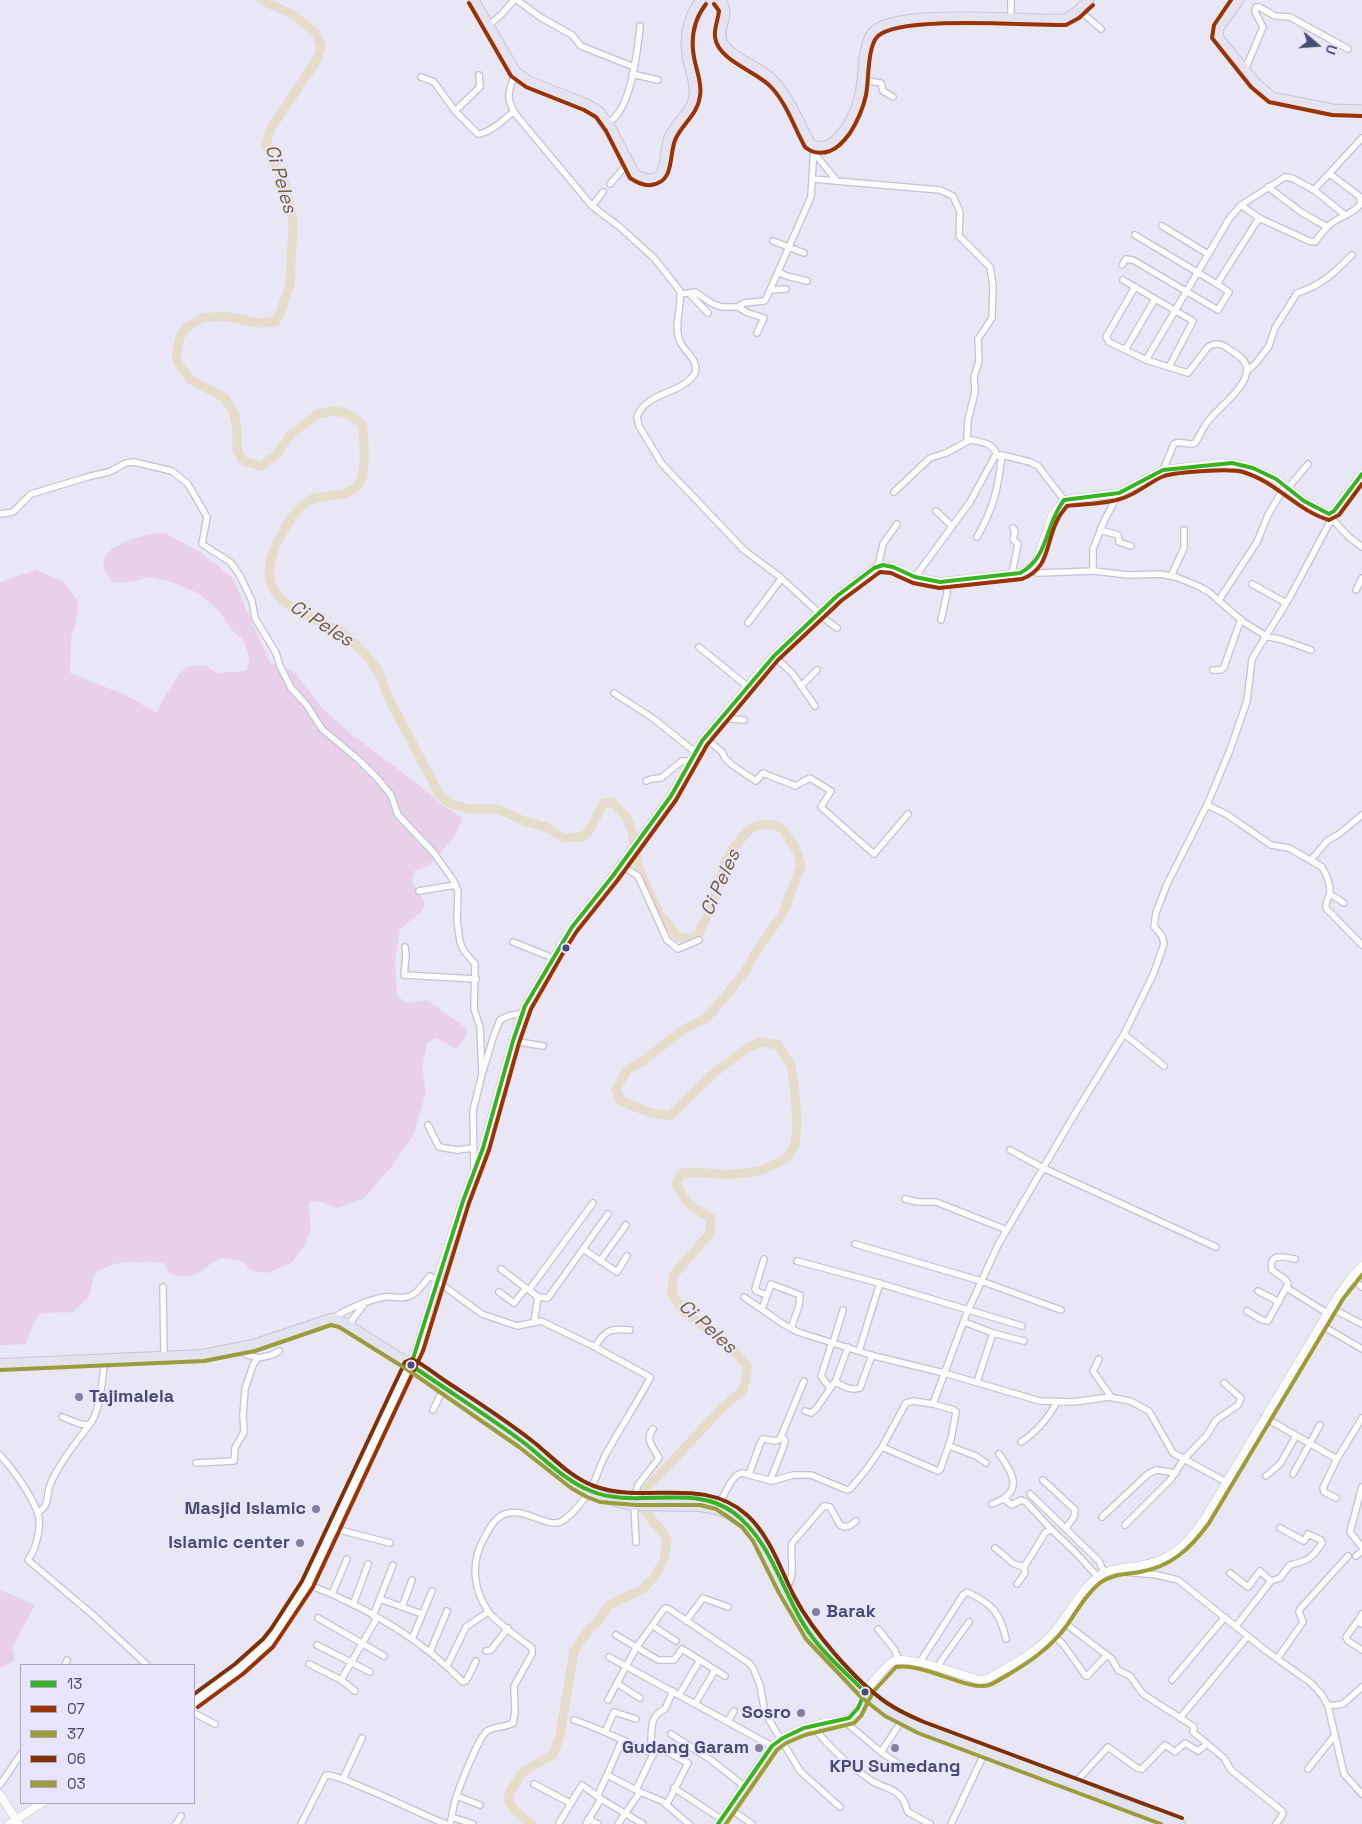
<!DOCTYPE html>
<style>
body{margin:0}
#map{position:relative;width:1362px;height:1824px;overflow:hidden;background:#e9e6f5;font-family:"Space Grotesk",sans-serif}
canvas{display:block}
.legend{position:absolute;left:20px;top:1664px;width:175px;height:140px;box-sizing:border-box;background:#eae5fe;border:1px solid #aaa7c5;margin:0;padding:6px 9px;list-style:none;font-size:15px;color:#494b70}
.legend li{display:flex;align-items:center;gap:10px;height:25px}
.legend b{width:25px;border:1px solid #aaa7c5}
.north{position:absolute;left:1292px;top:20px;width:50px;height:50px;-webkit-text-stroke:4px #eae5fe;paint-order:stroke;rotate:108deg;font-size:14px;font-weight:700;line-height:20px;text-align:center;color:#494b70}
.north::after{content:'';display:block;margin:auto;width:18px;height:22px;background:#494b70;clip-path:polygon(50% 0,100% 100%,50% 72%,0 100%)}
</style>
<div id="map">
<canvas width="1362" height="1824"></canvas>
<ul class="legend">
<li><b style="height:6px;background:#38b322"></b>13</li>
<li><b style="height:6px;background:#930"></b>07</li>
<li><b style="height:6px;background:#9c9d32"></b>37</li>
<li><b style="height:6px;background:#803000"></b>06</li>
<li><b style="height:6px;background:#9b9c3e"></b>03</li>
</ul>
<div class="north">U</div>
</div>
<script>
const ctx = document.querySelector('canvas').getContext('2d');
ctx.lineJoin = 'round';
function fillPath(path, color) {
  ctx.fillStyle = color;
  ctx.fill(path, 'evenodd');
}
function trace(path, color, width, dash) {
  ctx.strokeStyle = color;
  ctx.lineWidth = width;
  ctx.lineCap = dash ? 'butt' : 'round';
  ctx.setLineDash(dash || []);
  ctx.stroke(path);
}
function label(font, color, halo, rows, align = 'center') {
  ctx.font = font + ' "Space Grotesk",sans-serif';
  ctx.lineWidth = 4;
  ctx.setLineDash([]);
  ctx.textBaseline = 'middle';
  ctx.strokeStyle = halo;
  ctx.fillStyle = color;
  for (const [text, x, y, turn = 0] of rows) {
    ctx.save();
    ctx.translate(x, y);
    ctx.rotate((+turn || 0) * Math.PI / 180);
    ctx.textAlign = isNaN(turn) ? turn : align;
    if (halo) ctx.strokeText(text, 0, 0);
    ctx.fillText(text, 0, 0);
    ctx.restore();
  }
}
const green = new Path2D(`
 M164 533 199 551 232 577 270 663 286 668 295 673 322 708 350 733 415 782 444 806 462 818 455 836 429 866 415 870 412 882 425 903 422 911 400 929 395 960 397 994C404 1006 416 1001 427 1000L467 1029C467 1039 461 1043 455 1049L437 1038 427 1043 422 1068 426 1092 413 1136 391 1167 364 1198 338 1208 320 1202H311L308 1205 311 1228 305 1245 291 1263 267 1273 253 1271 241 1261 221 1258C199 1269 199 1281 170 1274L164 1263C141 1262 114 1258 95 1274L89 1296 73 1312 41 1313 34 1322 26 1344 0 1345V582L36 570 64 582 78 601 76 620 71 639 70 673 123 694 157 713 162 701 180 673 187 667 205 665 217 673 246 671 248 667 249 657 244 641 230 628 220 612 200 594 175 583 149 577 131 582H113C81 550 140 534 164 533Z
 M0 1590 35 1605 12 1648 15 1659 6 1666 0 1667Z`);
const river = new Path2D(`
 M261 0 292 14 316 33 321 46 317 60 270 130 266 146 286 186 293 223 290 285 280 313 275 322 258 323 224 316 202 318 186 328 180 337 176 354 179 365 191 380 225 398 234 413 237 432V450L243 461 261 466 275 456 290 435 318 414 333 411 347 413 362 424 363 429C364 443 366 464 362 478 356 497 332 495 316 498 307 500 298 508 293 516 280 535 263 563 272 586 280 607 318 620 337 630 345 634 354 642 360 649 367 656 375 665 379 673 383 682 386 692 390 701 407 732 423 764 440 795L451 804 471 809H498L524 821 546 827 564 838 581 837 588 832 604 803 612 802 627 818 632 831 639 869 659 914 678 936 682 938H691L699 933 709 913 724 865 731 851 746 833 754 827 762 824 775 825 783 830 797 851 801 866 782 915 762 943 742 976 712 1012 706 1018 681 1031 643 1061 628 1069 616 1089 620 1100C637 1109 651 1114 670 1116L714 1073 749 1047 761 1042 778 1045 791 1065 795 1092 797 1125 795 1145 786 1159 759 1171 726 1175 697 1172 682 1173 676 1182C683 1203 693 1207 711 1218L710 1233 673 1276 672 1294 683 1311 732 1348 748 1367 743 1390 724 1406 646 1489 644 1510 664 1534 667 1541 664 1559 655 1576 643 1589 609 1605 598 1622 589 1629 574 1651 560 1734 556 1748 553 1754 547 1758 534 1765 521 1774 509 1793V1801L512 1807 523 1818 532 1824`);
const street = new Path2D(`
 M517 0 540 17 572 35 581 46 634 67
 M1079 10 1101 29
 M1011 17V0
 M489 25 502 14 514 0
 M1245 70 1263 27 1255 12 1256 7H1259L1275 16 1290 17 1348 49
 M516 72C509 90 504 98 517 116L592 206 621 228 655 259 680 291C682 307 674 323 679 339 683 352 699 358 695 373 682 395 646 391 637 417L639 426 662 464 744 550 780 577 819 613
 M632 74 658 80
 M421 77 434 82 455 111 478 134C490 133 505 119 514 111
 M862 80 881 83 883 91 893 97
 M455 111 480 87 479 75
 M608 124C612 120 616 117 619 112 632 94 638 48 640 26
 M815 154 837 181
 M813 179 940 190 953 196 960 212 959 236 990 267 993 286 992 318 978 339 979 361 974 377 975 392 968 420 967 439C978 442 992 441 997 455
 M610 184 629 162
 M1268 187 1301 212 1327 227
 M1314 190 1345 215
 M592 206 603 192
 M1259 218 1309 241 1315 242C1319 237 1323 231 1328 226 1337 217 1355 214 1361 203L1359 196 1330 174
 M1162 226 1208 254
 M1135 235 1217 284 1259 218 1241 205
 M773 241 804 253
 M1122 265 1126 259 1133 260 1218 310 1229 292 1217 284
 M778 272 787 276 807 281
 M1123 280 1193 321 1169 367
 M1135 287 1106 337 1109 342 1146 360 1188 373 1208 347C1214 343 1220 343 1226 347 1232 352 1244 357 1246 365 1252 384 1219 407 1209 420 1203 427 1200 436 1195 443 1187 447 1181 439 1174 444L1163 470
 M770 290 786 289
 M689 293 708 313
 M681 294 695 292 713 304 722 307H738L744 303 764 301 766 299 811 197 814 146
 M738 307 748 313 764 318 757 333
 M1125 350 1155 299
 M1146 360 1229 219 1241 205 1285 177 1292 178 1314 190 1362 138
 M1247 371 1256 363 1269 346 1275 328 1297 293C1321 286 1335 272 1352 255
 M1288 488 1308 464
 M894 492 930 458 946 453 970 440
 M936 511 952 526
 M0 514 13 512 31 494 91 476 109 472 126 463 134 462 172 471 188 484 207 517 202 544 230 562 239 574 252 601 255 618 276 653 280 666 291 688 306 704 322 729 359 760 377 778 391 795 398 815 434 853 453 880 458 891 457 920 460 942 464 951 475 964 474 1009 480 1027 482 1074 473 1111 474 1169
 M1331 518 1349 537 1362 547
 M1100 530 1118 535 1119 542 1131 546
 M977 537C994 508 998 488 1002 455
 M878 566 883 544 897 524
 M1028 570 1038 573 1094 571 1128 575 1160 574 1176 577 1198 586 1209 592 1242 621 1266 636 1283 640 1311 650
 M1093 571V549L1105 519 1119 493
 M1012 574 1018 544 1013 539 1015 531 1013 528
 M1171 576 1184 548V530
 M915 577 970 502 995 456 1002 455 1030 462 1038 466 1064 500
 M1252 584 1286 603
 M1356 590 1362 578
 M1219 600 1257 542 1268 515 1285 486
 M818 614 837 628
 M941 620 947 593V581
 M748 623 781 579
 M699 647 747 686
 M774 656 792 673 815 706
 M1213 670H1221L1224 667 1241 619
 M801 686 817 670
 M614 693 654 719 695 752
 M721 718 744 720
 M705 738 722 752 725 758 732 765 756 781 763 773C775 779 784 780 795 786L810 778 831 791 821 807 874 854 908 814
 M646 781 651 779 661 778 682 761H691
 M1207 805 1226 814 1271 845 1289 848 1322 867C1326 874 1330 884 1330 892 1329 898 1325 902 1326 908L1362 945
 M1311 860 1327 841 1339 834 1362 815
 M621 865 638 876 667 940 678 949 699 940
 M419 891 456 885
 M1330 894 1344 903
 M513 942 553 958
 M405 947 406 956 404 975 476 979
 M1124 1034 1164 1066
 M513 1041 543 1046
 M483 1071 493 1038 500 1020 508 1016 523 1013
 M428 1125 439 1147 457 1150 474 1148
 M1010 1150 1043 1168 1216 1247
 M905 1199 918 1202H936L1007 1230
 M855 1244 981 1281 1061 1310
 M583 1249 617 1272 627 1256
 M764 1259 755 1289 756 1291 767 1295
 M600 1261 626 1225
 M797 1261 875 1282 1022 1326
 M501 1269 527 1289
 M1351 1278 1362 1287
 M163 1287 164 1356
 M1287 1288 1327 1313
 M1258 1291 1279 1302
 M499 1292 514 1303 526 1288
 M538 1297 529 1290 593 1203
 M744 1297 783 1324 798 1332 874 1356 944 1373 1040 1401 1074 1402 1109 1397 1130 1401 1149 1411 1173 1453 1226 1482
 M1331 1308 1362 1324
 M762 1309 771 1284 800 1295 799 1306 791 1328
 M1247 1311 1262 1320 1268 1321 1288 1284 1286 1280 1272 1270C1268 1252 1284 1257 1295 1259
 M332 1319C345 1310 370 1299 385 1297 394 1296 404 1300 412 1295 420 1291 424 1282 430 1276L482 1314 517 1326 541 1321 595 1347 650 1377 649 1380C635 1406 619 1430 605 1456 599 1467 596 1480 590 1490 584 1500 574 1512 565 1519 551 1532 530 1509 508 1513 495 1516 489 1529 483 1540 471 1563 473 1589 488 1611 494 1621 521 1639 532 1648V1654L514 1686 515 1712 513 1723C505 1728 494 1726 487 1731 478 1738 457 1792 454 1805 452 1812 452 1818 450 1824
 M964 1322 993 1333 1024 1341
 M534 1323 538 1297 548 1298 608 1214
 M1321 1325 1362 1349
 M351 1326 352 1320 363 1306
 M833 1343 843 1310
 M595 1347C605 1330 610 1328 630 1330
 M859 1351 880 1283
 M258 1358 272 1355 279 1351
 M1099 1359 1093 1371 1111 1397
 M835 1382C843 1386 851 1391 860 1388L872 1355
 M977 1382 993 1333
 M830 1388 821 1376 832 1342
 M433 1410 444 1388
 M805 1411 811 1413 816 1409 836 1380 848 1347
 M62 1417 80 1424 89 1425C101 1412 102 1377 105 1360
 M1264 1417 1337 1459
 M1021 1442C1037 1432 1048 1418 1057 1402
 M949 1446 976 1456 986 1463
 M882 1447 938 1471 940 1470 951 1439 956 1412 954 1410 933 1404
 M0 1455C13 1469 30 1493 37 1511 43 1524 36 1549 28 1560L93 1615 147 1665
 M196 1463 234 1461 235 1448 244 1432 243 1415 245 1389 253 1365 258 1358 245 1354 240 1348
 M749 1474 760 1444 763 1439 776 1441 780 1439 804 1381
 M1293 1474 1320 1425
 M1266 1476 1280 1464 1296 1436
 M1043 1480 1075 1510 1074 1517 1066 1528
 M770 1481 783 1448 785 1440 781 1437
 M1362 1487 1350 1532 1362 1547
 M1030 1494 1099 1561 1104 1573
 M1336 1498 1324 1492 1323 1488 1337 1459 1362 1418
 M634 1499 638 1485 659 1458C654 1448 644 1440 653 1429
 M1004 1499 1012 1505 1021 1500 1026 1502 1051 1529
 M992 1504C1023 1493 1015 1475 999 1454
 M634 1505 636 1542
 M716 1509 731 1482 737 1475 742 1473 772 1481 793 1475H811L847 1490 850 1489 866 1470 882 1447 906 1403 913 1401 933 1404 966 1315 998 1245 1073 1117 1124 1034 1153 975 1164 944 1162 936 1154 926 1156 913 1167 884 1207 805 1230 750 1247 701 1252 659 1291 595 1331 520
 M38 1512C50 1506 46 1496 50 1485 59 1463 75 1444 89 1425
 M1102 1517 1148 1474 1156 1470 1176 1473
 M1125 1525 1171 1479 1184 1459 1207 1435 1216 1420 1238 1405 1241 1398 1224 1383
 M332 1528 390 1543
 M995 1548 1014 1564 1024 1567 1045 1533 1051 1529 1076 1553 1098 1577
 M1356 1556 1362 1551
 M1119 1569 1125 1572 1157 1575 1178 1580 1265 1650 1311 1683 1322 1695 1328 1706 1344 1774 1362 1794
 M1230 1573 1248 1587 1260 1571 1271 1581
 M307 1584C364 1606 420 1638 463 1682L466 1681 476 1661
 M1017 1584 1025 1573 1024 1567
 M784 1590C798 1576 789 1559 792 1543L824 1506 830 1507 840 1525C847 1529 851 1525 856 1521
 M332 1594 347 1559
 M380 1599 422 1614
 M353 1605 368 1564
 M402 1607 412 1580
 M1362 1614 1358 1621 1362 1624
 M373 1616 393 1565
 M318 1618 384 1656
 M686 1621 703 1598 728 1607
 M1062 1621 1112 1659 1118 1670 1130 1676 1143 1694 1193 1726 1194 1728 1193 1732 1224 1758 1231 1770 1282 1811 1283 1814 1276 1824
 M1358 1621 1346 1637 1348 1641 1362 1650
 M653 1626 676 1641
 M1236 1626 1271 1581 1280 1578 1290 1565C1307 1561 1312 1559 1322 1543L1321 1540 1308 1534 1304 1541 1280 1528
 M878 1629 894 1649 899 1660
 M1052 1634 1063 1644 1085 1675 1087 1676 1107 1655
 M616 1635 658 1660H674L682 1649 725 1676
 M412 1639 432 1591
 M317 1645 370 1672
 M486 1651 491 1650 508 1628
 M430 1652 447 1611
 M609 1657 772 1746
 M1277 1659 1303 1622 1299 1612 1300 1609 1348 1556
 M920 1662 963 1595 967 1592C992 1604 1000 1612 1006 1639
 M309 1664 341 1680
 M65 1665 67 1660
 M447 1666 466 1627 488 1612
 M938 1668 941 1661 969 1622
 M1172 1680 1225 1617
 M618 1684 640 1698
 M355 1691 341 1680 377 1618
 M679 1695 700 1660
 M608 1700 636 1648 664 1609 666 1608 669 1609 749 1663 753 1668 760 1685 765 1713 794 1761 800 1771 840 1807
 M695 1704 715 1670
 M1328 1706 1343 1704 1362 1687
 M194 1713 215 1724
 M1180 1718 1248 1636
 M574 1720C602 1729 627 1743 654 1754
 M843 1720 881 1752 906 1769
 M728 1721 734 1711
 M813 1727C830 1748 849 1766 872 1781 881 1787 895 1788 902 1798 905 1802 906 1808 908 1812L930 1824
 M605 1732 614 1712 636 1719
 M671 1734 711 1760 744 1786
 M622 1740 607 1775 640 1792 662 1801 689 1824
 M881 1752 903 1719
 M1308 1769 1335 1735
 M343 1779 362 1738
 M534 1784 570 1803
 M0 1785 21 1754
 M1073 1785 1108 1747 1137 1768 1142 1769 1165 1745 1175 1752 1185 1743 1198 1751 1207 1744
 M674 1788 721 1819
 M636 1790 654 1752
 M598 1795 607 1775
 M457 1796 480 1805
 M667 1804 688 1763 652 1744 651 1741C652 1726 650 1716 665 1709L673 1691
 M729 1808 752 1824
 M452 1817 473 1824
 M588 1819 598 1824
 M559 1823 582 1785 601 1799 643 1824
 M176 1824 181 1816
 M301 1824 326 1775H328C341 1777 352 1783 364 1788 392 1799 418 1813 446 1824
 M586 1824 601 1799
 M618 1824 640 1792
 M951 1824 986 1750`);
const secondary = new Path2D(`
 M194 1702 239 1669 268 1643 276 1633 307 1584 417 1349 437 1281 463 1201 483 1148 513 1041 525 1006 561 945 572 927 612 877 671 796 702 741 758 674 774 656 837 596 878 566 893 567 915 577 940 582 1020 573 1028 570 1036 563 1052 516 1064 500 1119 493 1163 470 1222 463 1244 465 1276 479 1304 501 1319 510 1329 514 1334 511 1362 474
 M0 1795 19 1824
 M9 1824 42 1803
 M718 1824 772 1746C785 1734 806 1727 824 1723 832 1721 842 1722 850 1718 859 1713 860 1700 865 1692 871 1684 885 1666 894 1661 906 1655 963 1675 979 1680L987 1679C1010 1666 1035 1654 1053 1633 1069 1615 1082 1585 1104 1573 1114 1568 1127 1567 1138 1566 1170 1561 1186 1546 1204 1520L1338 1296 1351 1278 1362 1266`);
const primary = new Path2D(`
 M474 0 516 72 529 81 587 104 600 112 611 128 635 174C639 177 644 178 649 179 670 180 663 147 670 135 677 122 692 111 694 96 696 82 688 68 687 54 684 37 689 13 701 0
 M719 0C734 12 715 29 723 43 732 58 758 66 770 77 789 94 798 121 810 143 815 147 822 147 828 145 834 143 838 137 842 133 852 120 859 103 861 87 864 70 862 46 873 32 895 7 1029 21 1065 19L1075 13 1089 0
 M1239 0 1219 28 1218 37 1256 83 1272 97 1333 109 1362 110`);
const highway = new Path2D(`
 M0 1364 203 1355 253 1345 331 1319 341 1321 411 1365 523 1442 574 1483 590 1491 609 1499 631 1505 700 1506 716 1509 728 1513 749 1527
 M647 1499H693
 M746 1522 766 1553 784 1590 811 1635 878 1705 903 1719 920 1727 1015 1762 1119 1803 1180 1824`);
const bus1 = new Path2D(`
 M411 1365 463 1201 483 1148 513 1041 525 1006 572 927 612 877 671 796 702 741 774 656 837 596 874 568 883 565 893 567 915 577 940 582 1020 573C1049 558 1045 524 1064 500L1119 493 1163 470 1232 463 1253 468 1276 479 1304 501 1329 514 1334 511 1362 474
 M411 1365C448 1391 487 1415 523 1442 545 1459 565 1481 591 1491 636 1510 693 1482 734 1513 770 1540 781 1588 804 1625 820 1651 844 1671 865 1692
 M718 1824 772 1746 783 1738 804 1728 849 1718 858 1708 865 1692`);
const bus2 = new Path2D(`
 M1231 0 1214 25 1212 38 1251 87 1269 102 1332 115 1362 116
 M469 3 511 76 526 87 584 110 596 117 606 131 630 178C636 182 644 186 651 185 676 182 668 154 676 138 683 123 698 114 700 96 702 85 698 75 696 66 690 44 692 22 706 4
 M714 4 719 11C718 20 714 28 715 37 718 61 756 71 771 87 787 104 794 127 805 147 812 153 821 154 830 151 838 148 845 140 850 133 857 122 863 109 866 95 869 81 867 46 878 36 902 15 1029 26 1066 25L1079 18 1093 5
 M198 1707 243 1674 273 1647 313 1587 423 1351 469 1203 489 1150 519 1043 531 1009 566 948 577 931 617 881 676 800 707 745 778 660 841 601 880 572 891 573 913 583 939 588 1022 579C1051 568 1045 542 1058 519 1060 514 1064 510 1067 506 1084 504 1104 504 1120 499 1136 495 1149 482 1164 476 1177 472 1231 468 1243 472 1277 482 1296 510 1329 520L1339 515 1362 484`);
const bus3 = new Path2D(`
 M726 1824 777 1750 786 1743 805 1735 854 1723 861 1716 873 1692 896 1667C923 1662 969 1692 989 1685 995 1683 1000 1679 1006 1676 1028 1663 1049 1649 1065 1628 1076 1613 1085 1595 1100 1583 1112 1574 1126 1574 1140 1572 1171 1567 1191 1548 1209 1523L1343 1299 1362 1275`);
const bus4 = new Path2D(`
 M194 1694 235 1664 263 1639 271 1629 302 1581 405 1362 412 1359C425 1365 437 1376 450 1384 479 1403 509 1422 536 1444 554 1459 572 1478 594 1486 644 1505 703 1475 747 1515 770 1536 780 1568 794 1596 813 1632 854 1680 887 1703 899 1711 912 1717 924 1722L1182 1818`);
const bus5 = new Path2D(`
 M0 1370 204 1361 255 1351 331 1325 339 1327 408 1370 519 1447 571 1488 587 1497 600 1502 636 1505H700L716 1509 728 1517 742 1527 753 1541 779 1593 806 1639 861 1697 885 1716 918 1733 1161 1824`);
const markers = [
 [566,948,4.5,"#494b70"],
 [411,1365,4.5,"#494b70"],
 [79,1397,5,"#81819f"],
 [316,1509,5,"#81819f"],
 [300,1543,5,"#81819f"],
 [816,1612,5,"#81819f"],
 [865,1692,4.5,"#494b70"],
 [801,1713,5,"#81819f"],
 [759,1748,5,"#81819f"],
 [895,1748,5,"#81819f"]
];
const poiNames = [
 ["Tajimalela",89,1397,"left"],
 ["Masjid Islamic",306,1509],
 ["Islamic center",290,1543],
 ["Barak",826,1612,"left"],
 ["Sosro",791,1713],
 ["Gudang Garam",749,1748],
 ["KPU Sumedang",895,1767,"center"]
];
const waterNames = [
 ["Ci Peles",280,179,74],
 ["Ci Peles",321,624,32],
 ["Ci Peles",721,883,-66],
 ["Ci Peles",707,1327,42]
];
fillPath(green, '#e8d1e9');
trace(river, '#e5dcc9', 9);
trace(street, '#c3c2d3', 8);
trace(secondary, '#c4c3d5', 9);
trace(primary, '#c5c5d3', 11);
trace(highway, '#c5c5d3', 12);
trace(street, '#fcfbfe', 5.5);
trace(secondary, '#fcfbfe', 8);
trace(primary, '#e6e3f1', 9);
trace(highway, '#e3e3ef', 10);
trace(bus1, '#38b322', 4);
trace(bus2, '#930', 4);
trace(bus3, '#9c9d32', 4);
trace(bus4, '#803000', 4);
trace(bus5, '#9b9c3e', 4);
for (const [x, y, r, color] of markers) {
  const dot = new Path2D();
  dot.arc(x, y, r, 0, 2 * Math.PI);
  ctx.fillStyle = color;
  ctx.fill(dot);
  trace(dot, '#eae5fe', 2);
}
label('bold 18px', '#494b70', '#eae5fe', poiNames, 'right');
label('italic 19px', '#6f623a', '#eae5fe', waterNames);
</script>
